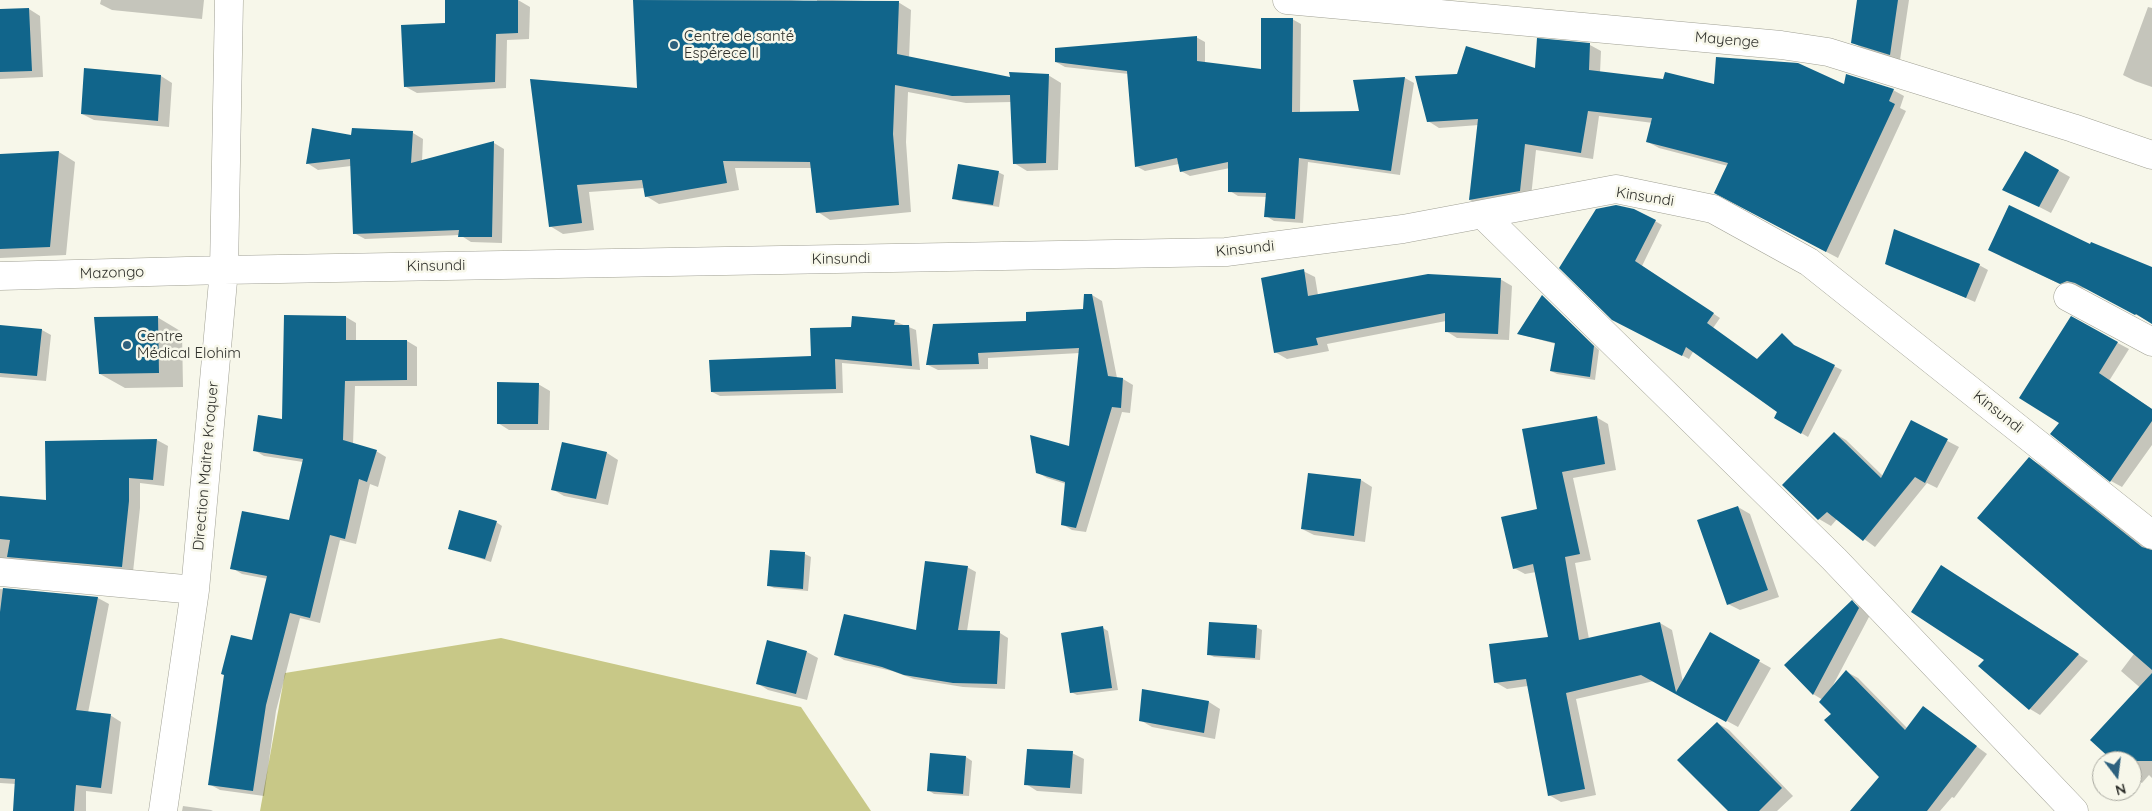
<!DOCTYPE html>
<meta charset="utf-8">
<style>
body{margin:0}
#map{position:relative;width:2152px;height:811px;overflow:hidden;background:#f7f7ea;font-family:Quicksand,sans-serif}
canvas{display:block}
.north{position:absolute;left:2092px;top:751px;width:50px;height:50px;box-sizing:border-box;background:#f7f7ea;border:1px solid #a7a79e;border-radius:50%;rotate:165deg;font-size:14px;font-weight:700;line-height:20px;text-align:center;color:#2f302b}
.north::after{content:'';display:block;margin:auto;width:18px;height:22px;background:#2d617e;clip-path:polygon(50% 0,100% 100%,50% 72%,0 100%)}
</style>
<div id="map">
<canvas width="2152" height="811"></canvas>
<div class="north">N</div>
</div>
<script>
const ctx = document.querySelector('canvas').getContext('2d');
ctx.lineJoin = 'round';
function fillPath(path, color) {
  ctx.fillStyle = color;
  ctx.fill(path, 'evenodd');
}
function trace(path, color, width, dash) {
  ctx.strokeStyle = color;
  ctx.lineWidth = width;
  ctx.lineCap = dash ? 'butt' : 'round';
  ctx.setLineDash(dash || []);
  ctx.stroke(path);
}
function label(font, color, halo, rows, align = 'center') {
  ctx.font = font + ' Quicksand,sans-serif';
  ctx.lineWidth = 5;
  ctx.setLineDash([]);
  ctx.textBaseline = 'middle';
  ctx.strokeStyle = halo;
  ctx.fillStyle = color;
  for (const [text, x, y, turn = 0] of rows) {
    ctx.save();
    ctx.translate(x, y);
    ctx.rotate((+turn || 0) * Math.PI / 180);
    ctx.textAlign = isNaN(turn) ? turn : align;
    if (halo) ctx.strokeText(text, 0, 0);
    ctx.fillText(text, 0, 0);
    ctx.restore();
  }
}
const green = new Path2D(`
 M501 638 801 707 871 811H260L285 673Z`);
const shadow = new Path2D(`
 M101 0H204L202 19 112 10 100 4Z
 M447 0H518L530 7 529 39 507 40 506 88 417 93 406 87 446 24Z
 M634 0H791L817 2V0H833L898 2 911 10 909 58 1011 78 1048 75 1061 83 1058 170 1027 171 1014 163 1012 102 966 103 908 92 906 142 911 212 830 220 818 212 812 168H735L739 190 659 204 646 196 645 188 589 192 594 230 563 234 550 226 638 90Z
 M1858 0H1909L1900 60 1862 48 1852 42Z
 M2148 7 2152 8V87L2135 81 2123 75Z
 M29 9 40 16 43 77 0 79V10Z
 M1292 19 1301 24 1300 113 1361 112 1355 82 1405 78 1414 83 1400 175 1308 162 1303 223 1274 221 1266 216 1267 197 1238 196 1230 191V168L1190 176 1181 171 1179 164 1145 171 1136 166 1129 74 1065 67 1056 62 1196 37 1205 42V64L1262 70Z
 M1590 45 1601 51 1600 73 1715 86H1845L1893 90 1904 96 1900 108 1906 111 1838 258 1726 199 1728 166 1659 148 1648 142 1653 123 1599 116 1593 159 1536 150 1531 197 1482 206 1470 200 1479 125 1439 128 1428 121Z
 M161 76 172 83 169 127 94 120 82 114Z
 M413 133 423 139 422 162 494 143 504 149 502 243 471 242 460 235 365 239 354 233 351 166 318 170 307 163 352 137Z
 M59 152 75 162 66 255 0 258V155Z
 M2026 152 2070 177 2051 213 2014 194Z
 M998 172 1004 175 999 207 959 201 954 198Z
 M1655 221 1662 225 1642 266 1720 318 1713 328 1757 360 1782 335 1799 349 1842 370 1808 437 1776 418 1779 412 1694 350 1689 359 1621 323 1561 268Z
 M2091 245 2152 268V323L2087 289 2078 287 2071 289 2000 256Z
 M1886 263 1979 265 1988 270 1975 302Z
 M1303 271 1315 277 1318 295 1500 279 1512 286 1509 340 1457 338 1446 331V321L1327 344 1329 351 1287 359 1275 352Z
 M1092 295 1102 301 1117 378 1123 379 1133 385 1130 413 1122 412 1086 532 1072 530 1062 524 1066 484 1047 478 1037 472 1070 447 1080 353 988 358V369L938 370 928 365 1028 322 1084 310Z
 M1542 296 1599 350 1595 380 1557 374 1551 371 1556 344 1519 334Z
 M157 317 182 332 183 387 125 388 100 374Z
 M346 317 356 323V341H407L417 347V386H355L353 445 376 451 386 457 378 487 370 484 356 544 340 540 320 623 300 618 276 711 264 796 220 790 209 784 253 642 268 579 242 574 232 568 290 521 303 462 264 456 254 450 283 420Z
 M2071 318 2129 349 2109 381 2152 409V445L2122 487 2111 481 2051 433 2061 422Z
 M894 321 916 330 920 370 842 363 843 393 720 396 712 392 812 357 852 328Z
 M0 326 42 330 51 335 46 381 0 377Z
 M538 384 550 391 549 430H509L498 423Z
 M1596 417 1608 424 1616 470 1573 478 1591 560 1575 563 1589 639 1660 623 1672 630 1683 682 1710 634 1771 668 1738 727 1654 681 1576 699 1596 795 1561 802 1549 795 1528 686 1507 689 1495 682 1550 638 1536 572 1525 574 1514 568 1539 510 1524 430Z
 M1911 422 1959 447 1937 488 1927 483 1875 547 1837 519 1831 526 1819 519 1834 433 1846 440 1883 476Z
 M157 440 168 446 164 486 140 483V508L133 572 0 568V497L47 501Z
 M607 453 618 460 608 505 564 496 552 489Z
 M2030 459 2044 467 2152 551V626Z
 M1361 480 1372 487 1365 542 1314 535 1302 529Z
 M1738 507 1750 514 1779 597 1740 610 1728 604Z
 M496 522 502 526 491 562 449 548Z
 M771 551 805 554 811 557 808 591 774 588 768 585Z
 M967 567 976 572 967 631 1000 633 1008 638 1005 689 963 687 914 679 892 671 844 660 836 655 917 632Z
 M1952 573 2088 661 2040 715 2030 709 1986 660Z
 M0 589 98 598 109 604 88 713 110 715 121 722 112 794 86 791V811H15L16 784 0 783Z
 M1852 602 1864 609 1870 615 1831 689 1847 672 1858 678 1908 729 1924 708 1987 754 1954 798 1952 797 1940 811H1851L1880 777 1823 700 1813 694Z
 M1256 627 1262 630 1260 660 1214 657 1208 654Z
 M1103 628 1108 631 1118 690 1077 695 1071 692Z
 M2149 634 2152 636V698L2121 671Z
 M807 652 818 658 807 700 768 690 757 683Z
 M1143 691 1209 702 1220 709 1215 739 1152 727 1140 720Z
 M2152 713V778L2149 775 2142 783 2132 777V761H2115Z
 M1717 723 1729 730 1793 796 1777 811H1730Z
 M1072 753 1084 759 1082 794 1037 791 1026 784Z
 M931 755 966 757 972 761 969 796 934 794 928 790Z
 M183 806 211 810 213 811H182Z`);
const building = new Path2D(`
 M445 0H518V33L496 34 495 82 404 87 401 25 445 23Z
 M633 0 899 1 897 54 1010 77 1009 72 1049 74 1046 163 1013 164 1010 95 952 96 895 85 893 134 899 205 816 213 810 162 723 161 727 183 645 197 642 180 577 185 582 223 549 227 530 79 637 88Z
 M1857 0H1898L1890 55 1851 43Z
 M29 8 32 71 0 72V9Z
 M1261 18H1293L1292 112 1359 111 1353 80 1405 77 1391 171 1299 158 1295 219 1264 217 1266 193 1228 192V162L1180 172 1177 158 1135 167 1127 71 1055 62V48L1197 36V61L1261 69Z
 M1537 38 1590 43 1589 70 1663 79 1665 72 1714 84 1716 57 1798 63 1844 84 1846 74 1894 89 1889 101 1895 104 1826 252 1714 193 1728 163 1646 142 1652 118 1588 111 1581 153 1525 144 1520 191 1469 200 1478 119 1427 122 1415 76 1457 74 1466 46 1535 68Z
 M84 68 161 75 158 121 81 114Z
 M312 128 351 135 352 128 413 131 411 163 494 141 492 237H458L459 230 353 234 350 159 306 164Z
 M59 151 50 247 0 249V154Z
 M2025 151 2059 170 2039 207 2002 190Z
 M958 164 999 171 993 205 952 199Z
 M1616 205 1634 209 1656 220 1635 261 1714 313 1707 323 1757 359 1782 333 1794 345 1835 365 1801 434 1774 418 1777 412 1686 347 1682 356 1612 320 1559 268 1596 209Z
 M2009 205 2090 244 2091 242 2152 267V324L2136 314 2135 315 2075 283 2067 281 2060 284 1988 250Z
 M1894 229 1980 264 1966 298 1885 264Z
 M1304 269 1308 296 1428 274 1501 278 1498 334 1445 332V313L1316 338 1318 345 1274 353 1261 278Z
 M1084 294H1092L1108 376 1123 378 1121 408 1112 407 1076 528 1061 525 1065 482 1036 473 1030 435 1069 446 1079 348 978 353 979 364 926 365 933 324 1026 321V312L1083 309Z
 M1542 295 1594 346 1590 377 1550 371 1555 343 1517 334Z
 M284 315 346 316V340H407V380L345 381 343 440 377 450 367 482 359 479 345 539 330 535 310 618 290 613 266 705 253 791 208 785 224 675 221 674 231 635 252 640 267 576 230 569 242 511 289 520 303 459 253 451 258 415 282 419Z
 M158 316 159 373 99 374 94 317Z
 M852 316 895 320 894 325H909L912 366 835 359 836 389 711 392 709 360 811 356 810 328 851 327Z
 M2071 316 2118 342 2099 373 2152 409V421L2110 482 2050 434 2059 423 2019 398Z
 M0 325 42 329 37 376 0 373Z
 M497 382 539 383 538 424H497Z
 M1597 416 1605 464 1562 472 1580 554 1565 557 1579 640 1660 622 1676 692 1710 632 1760 660 1726 722 1641 675 1566 693 1585 789 1548 796 1526 679 1494 683 1489 644 1548 637 1533 564 1513 569 1501 517 1537 509 1522 429Z
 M1911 420 1948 439 1925 483 1915 477 1863 541 1827 512 1818 520 1782 485 1834 432 1881 478Z
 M157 439 153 480 129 478V501L122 567 7 557 10 540 0 539V496L46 500 45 441Z
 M562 442 607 452 596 499 551 490Z
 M2029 457 2142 547 2152 550V670L1977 518Z
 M1308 473 1361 479 1354 536 1301 529Z
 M1738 506 1768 590 1727 605 1697 520Z
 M459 510 497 521 485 559 448 549Z
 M770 550 805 552 803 589 767 586Z
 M925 561 968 566 958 630 1000 631 997 684 953 683 904 675 882 667 834 655 844 614 916 630Z
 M1941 565 2079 654 2029 710 1978 666 1984 660 1911 612Z
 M3 588 98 597 76 710 111 714 101 788 76 785 74 811H13L15 779 0 778V612Z
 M1852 600 1859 608 1813 695 1784 665Z
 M1209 622 1257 625 1255 658 1207 655Z
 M1103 626 1112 688 1070 693 1061 633Z
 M767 640 807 651 796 694 756 684Z
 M1846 670 1905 730 1923 706 1977 746 1927 811H1850L1879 777 1824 720 1831 714 1819 702Z
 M2152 673V761H2113L2090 740Z
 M1142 689 1209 701 1204 733 1139 721Z
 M1717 722 1782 788 1759 811H1728L1677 760Z
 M1027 749 1073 751 1070 788 1024 785Z
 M930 753 966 756 963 794 927 791Z`);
const minor = new Path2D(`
 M1287 0 1781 45 1828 52 2073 128 2152 155
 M1484 216 1834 559 2074 811
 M0 276 224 270 1226 252 1403 229 1616 189 1713 209 1809 262 2152 535
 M2068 297 2152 342
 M0 572 195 590
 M163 811 195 590 224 270 229 0`);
const markers = [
 [674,45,5,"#2d617e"],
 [127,345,5,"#2d617e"]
];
const poiNames = [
 ["Centre de santé",684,36],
 ["Espérece II",684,53],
 ["Centre",137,336],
 ["Médical Elohim",137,353]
];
const streetNames = [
 ["Mayenge",1727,40,5],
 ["Kinsundi",1645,197,9],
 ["Kinsundi",1245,249,-6],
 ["Kinsundi",841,259,-1],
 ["Kinsundi",436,266,-1],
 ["Mazongo",112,273,-2],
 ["Kinsundi",1998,412,38],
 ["Direction Maitre Kroquer",206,466,-85]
];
fillPath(green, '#c8c887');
fillPath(shadow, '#0003');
fillPath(building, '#11658b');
trace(minor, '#a0a094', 29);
trace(minor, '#fff', 28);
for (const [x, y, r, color] of markers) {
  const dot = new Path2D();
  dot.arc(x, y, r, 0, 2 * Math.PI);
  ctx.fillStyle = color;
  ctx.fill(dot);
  trace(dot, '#f7f7ea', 2);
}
label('15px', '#2f302b', '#f7f7ea', poiNames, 'left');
label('15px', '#2f302b', '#f7f7ea', streetNames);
</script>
